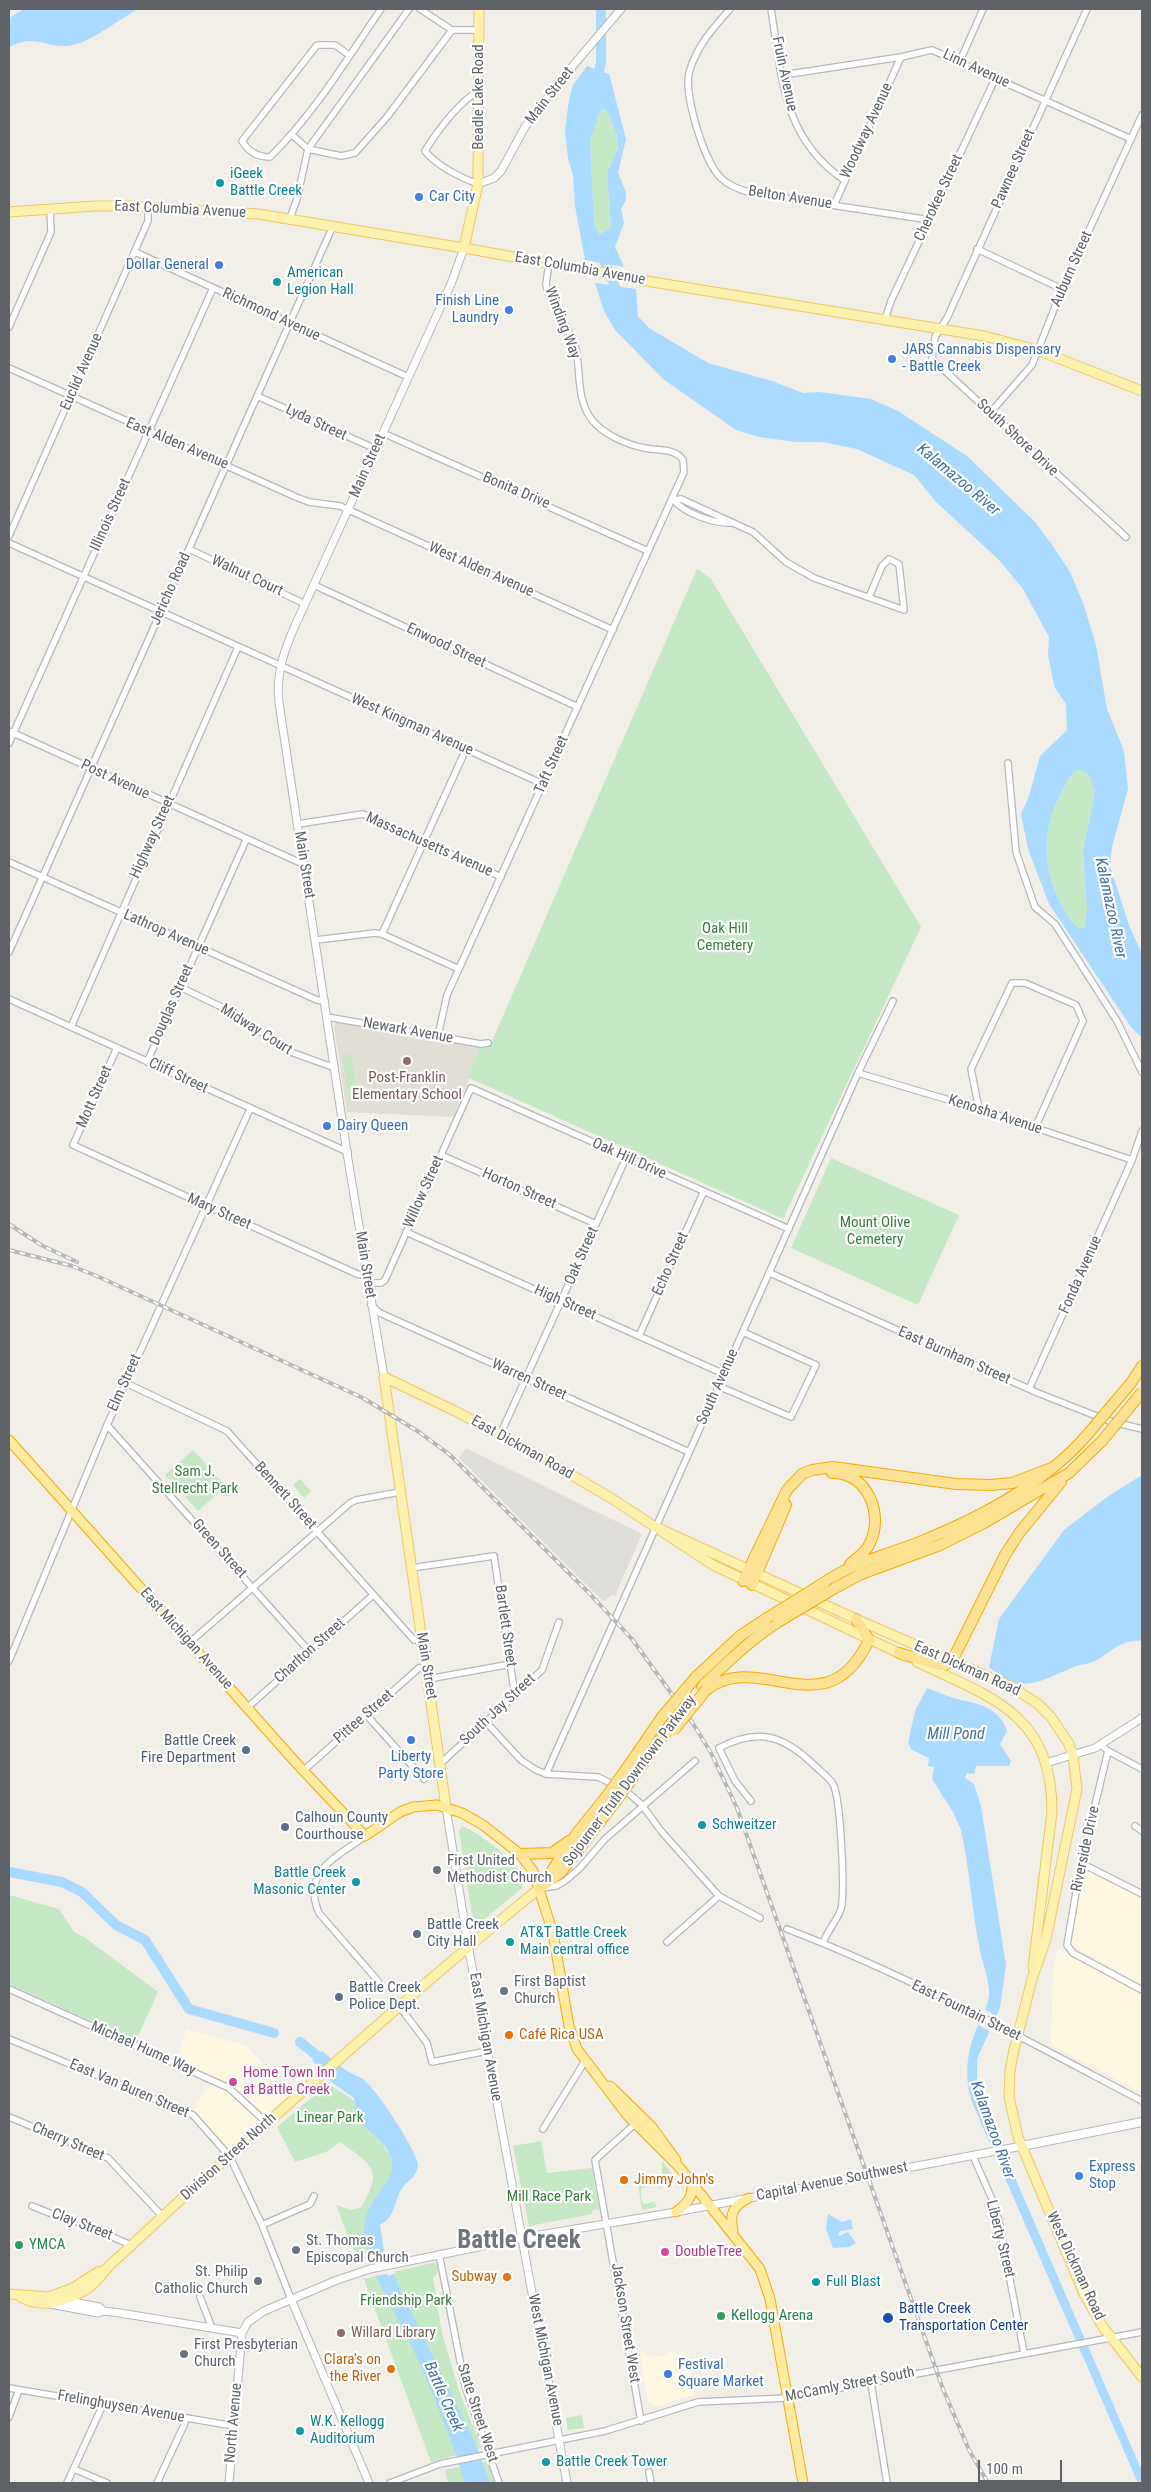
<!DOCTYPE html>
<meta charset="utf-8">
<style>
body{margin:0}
#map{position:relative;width:1151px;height:2492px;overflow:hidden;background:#f1efe8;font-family:"Roboto Condensed",sans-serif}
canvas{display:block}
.frame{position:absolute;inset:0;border:10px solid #5f6368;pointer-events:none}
.scale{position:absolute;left:978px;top:2460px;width:84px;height:22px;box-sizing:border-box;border:2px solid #5f6368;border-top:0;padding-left:6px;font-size:15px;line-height:18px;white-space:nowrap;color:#5f6368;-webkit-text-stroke:4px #fff;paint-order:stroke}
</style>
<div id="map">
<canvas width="1151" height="2492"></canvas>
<div class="frame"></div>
<div class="scale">100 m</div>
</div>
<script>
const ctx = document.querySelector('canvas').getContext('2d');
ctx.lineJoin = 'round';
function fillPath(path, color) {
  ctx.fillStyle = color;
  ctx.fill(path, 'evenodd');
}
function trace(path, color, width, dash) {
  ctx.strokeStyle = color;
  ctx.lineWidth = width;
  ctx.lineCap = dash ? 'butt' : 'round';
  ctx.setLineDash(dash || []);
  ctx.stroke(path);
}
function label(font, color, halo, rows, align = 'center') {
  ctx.font = font + ' "Roboto Condensed",sans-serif';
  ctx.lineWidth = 4.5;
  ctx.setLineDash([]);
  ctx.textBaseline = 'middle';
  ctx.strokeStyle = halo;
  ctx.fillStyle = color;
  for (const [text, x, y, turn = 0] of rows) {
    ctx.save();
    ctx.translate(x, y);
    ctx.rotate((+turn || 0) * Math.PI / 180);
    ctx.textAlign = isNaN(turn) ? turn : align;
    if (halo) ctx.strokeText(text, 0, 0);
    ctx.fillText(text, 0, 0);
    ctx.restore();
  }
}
const commercial = new Path2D(`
 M1092 1872 1142 1898V1984L1071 1945 1082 1879 1085 1873Z
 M1058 1949 1142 1994V2093L1051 2045 1053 1970Z
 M187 2029 246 2046 291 2093 265 2117 231 2087 175 2062Z
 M211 2083 225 2089 261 2120 228 2148 193 2110Z
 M640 2351 650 2357 662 2356 671 2351 678 2355 681 2351 686 2353 690 2352 688 2356 696 2394 657 2406 651 2404 647 2399Z`);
const industrial = new Path2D(`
 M466 1448 642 1534 615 1596 611 1595 604 1602 459 1458Z`);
const education = new Path2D(`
 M338 1020 481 1045 467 1077 470 1078 453 1117 347 1112 334 1027Z`);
const green = new Path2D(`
 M602 106 608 112 617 136 618 148 607 173 611 228 598 234 594 224 590 141Z
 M697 569 711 579 921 927 783 1219 467 1077 481 1045 490 1046Z
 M1079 768 1089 775 1095 793 1083 850 1087 910 1085 927 1081 929C1072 924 1065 912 1060 902 1041 863 1042 828 1063 789 1067 782 1071 772 1079 768Z
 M351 1054 358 1097 349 1099 342 1055Z
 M831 1158 959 1215 918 1305 791 1248Z
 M193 1450 226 1486 198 1511 165 1475Z
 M300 1479 311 1491 304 1498 293 1485Z
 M462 1826C478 1832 520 1863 525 1880L521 1889 477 1925 473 1922 459 1831Z
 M9 1895 59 1909 74 1932 84 1937 158 1992 136 2041 9 1984Z
 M328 2084 352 2099 390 2155 395 2171 371 2217V2258L358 2261 336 2205 351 2210 362 2207C365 2199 370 2192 372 2184 379 2165 353 2152 340 2142L326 2152 295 2162 277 2127Z
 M541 2141 547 2173 592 2168 599 2209 592 2210V2214L529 2226 513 2146Z
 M662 2161 682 2186 681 2188 675 2178 670 2177 660 2185 661 2190 658 2185 641 2188V2199L644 2204 654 2202 657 2207 642 2210 638 2184 660 2178 662 2172Z
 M436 2262 438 2272 433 2278 442 2333 459 2391 482 2448 431 2462 364 2279Z
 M582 2415 584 2428 568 2430 566 2418Z
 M488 2461 497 2483H448L445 2470Z`);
const water = new Path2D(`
 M24 9H138C119 19 87 46 65 46 42 46 34 34 9 47V18Z
 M587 66 609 74 626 139 618 173 626 192V200L621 209 624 223 615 247 624 267 585 260 575 206 573 175 568 159 565 131 569 99 573 85ZM602 107 608 112 617 136 618 148 607 173 611 228 599 234 594 224 590 141Z
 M595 283 636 289 638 316 649 328 708 363 772 381 803 393 819 392 871 399 898 411 967 456 1035 522 1053 546 1070 572 1083 603 1096 645 1107 709 1124 751 1128 789 1112 847 1110 866 1129 925 1142 954V1038L1131 1027 1049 904 1028 849 1021 814 1029 796 1040 756 1067 730 1066 704 1055 688 1048 656 1049 637 1023 589 999 560 936 502 914 475 857 449 823 442H796L759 437 736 430 663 379 615 330 604 311ZM1079 769 1089 775 1095 793 1083 850 1087 910 1085 927 1081 929C1072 924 1065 912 1060 902 1041 863 1042 828 1063 789 1067 782 1071 772 1079 769Z
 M1142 1475V1641C1122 1639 1112 1651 1097 1660 1090 1664 1081 1664 1074 1667 1041 1680 1021 1697 989 1667L999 1619 1064 1530 1107 1497Z
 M927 1688C938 1692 949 1697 961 1700 981 1704 1000 1709 1007 1731L1000 1744 1011 1761 1009 1766H976L974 1774 967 1773 965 1778 974 1784 981 1806 1006 1965 1000 2008 977 2059V2090L1142 2471V2483H1138L971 2100C964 2073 967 2050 978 2025 982 2014 989 2005 989 1993 989 1980 984 1967 981 1955 972 1914 970 1871 961 1830L953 1812 932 1779 934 1767 928 1766 929 1758 912 1750 908 1743 915 1711Z
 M322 2051C331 2058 339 2066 349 2072 353 2075 359 2076 363 2079 375 2087 418 2152 418 2165 417 2178 406 2181 401 2190 393 2204 396 2216 380 2225L384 2251 401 2291 475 2442 490 2483H465C451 2437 433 2393 413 2349 396 2313 372 2279 365 2239 357 2182 436 2179 357 2121L354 2098 330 2081 312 2060Z
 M828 2214 842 2222 851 2219 853 2229 840 2231 838 2235 840 2236 848 2232 856 2243 849 2247 833 2248 826 2229Z`);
const pier = new Path2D(`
 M984 2009 998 2017 991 2032 976 2024Z
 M382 2256 389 2257 396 2273 389 2276 386 2274 375 2276 370 2260 381 2258Z`);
const river = new Path2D(`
 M596 82 601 62V9
 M601 252 619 297
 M9 1872 62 1882 82 1892 116 1925 145 1940 189 2009 274 2033
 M300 2042 326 2063`);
const minor = new Path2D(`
 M420 9 452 30H479
 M730 9C713 28 696 47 689 73 684 95 704 162 721 178 729 186 740 190 752 193L930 220
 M771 9C782 77 782 137 844 180
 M1087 9 947 318 935 337 932 359 1126 537
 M349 55 335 45H317L242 141C248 151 258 157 270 157 314 114 347 59 381 9
 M960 61 983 9
 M783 75 901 57 932 50 1131 139
 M292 135 308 149 341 156 355 153 387 117 452 30
 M478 184C461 178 437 166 425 151 438 130 458 104 479 90
 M834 205 901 57
 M290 218 297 199 308 149 409 9
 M977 249 1062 289
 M135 252 408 377
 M885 319 891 301 995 79
 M9 327 51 232 50 209
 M9 368 296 497 309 502 340 506 613 630
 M257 396 376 449
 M990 413 1032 365 1062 289 1142 115
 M383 433 648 551
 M673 499C683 513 714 524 732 523
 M674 500 681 499 753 532 786 562 814 578 904 610 899 564 889 559 882 566 869 597
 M9 536 148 221V206
 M9 543 543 784
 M189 549 305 604
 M314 585 578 707
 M9 731 303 864
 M9 743 213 288
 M1008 763 1016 852 1035 907 1055 924 1117 1021 1142 1072
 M298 824 363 814 501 877
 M9 862 317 1000 325 1001
 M382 934 466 749
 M316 940 375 933 382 934 459 969
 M9 952 333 226
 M180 987 234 1013 288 1051 335 1068
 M9 999 348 1152
 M327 1017 481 1044 488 1043
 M71 1027 238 647
 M438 1036 447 995 684 472 683 460C675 448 658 451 645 448 627 445 603 434 592 420 576 399 581 373 576 350 571 329 555 312 548 292L546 284 549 263
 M117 1048 73 1145 357 1274 367 1276
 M147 1062 246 840
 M858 1073 979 1109 1132 1160
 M979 1109 971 1069 1012 983H1025L1076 1005 1083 1021 1035 1128
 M441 1155 596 1224
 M406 1232 724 1374
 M770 1273 1038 1393 1109 1421 1142 1429
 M368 1283H381L385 1280 471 1088 789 1229
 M371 1305 380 1313 689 1452
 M639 1336 703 1193
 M126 1383 227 1431 414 1640H422
 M718 1386 791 1417 816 1365 743 1332
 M1029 1389 1132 1160 1142 1131
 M107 1425 309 1651
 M500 1435 626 1158
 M411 1568 494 1556 515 1696
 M189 1643 350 1503 356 1500 400 1492
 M9 1661 107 1425 250 1109
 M428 1679 511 1664
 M247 1708 373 1595
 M368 1714 370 1719 424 1779
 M486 1722 521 1760 536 1770 546 1774 598 1777 625 1790 642 1805 661 1831 719 1896 760 1918
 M1101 1745 1108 1751 1142 1769
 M1108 1751 1081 1863 1067 1945 1073 1953 1142 1990
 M440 1764 542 1670 559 1622
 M303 1771 419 1668 426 1667
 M546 1774 858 1073 893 1001
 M751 1801 735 1781 719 1748C759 1727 784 1736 814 1765 820 1771 829 1777 833 1784 841 1799 845 1893 841 1909 837 1921 827 1931 823 1943
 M1135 1826 1142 1831
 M365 1836C336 1858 301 1871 319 1913L378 1981
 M1081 1863 1142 1894
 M542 1888 556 1886 565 1881 580 1868 605 1839 695 1761
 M787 1929C910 1976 1026 2040 1142 2101
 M667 1942 719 1896
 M9 1989 229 2088 267 2123
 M399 2006 427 2043 432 2062 487 2051
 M9 2039 193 2115 230 2157 262 2225 291 2299
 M9 2117 108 2158 163 2217
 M638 2121 595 2160 641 2421
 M543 2129 585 2061
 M973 2156 995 2206 999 2222 1024 2353
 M32 2206 52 2214 61 2215 131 2245
 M262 2225 310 2204 314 2196
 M439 2254 465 2386 499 2483
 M200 2297 212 2328
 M871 2383 887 2483
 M9 2388 234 2426
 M9 2417 19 2390
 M74 2469 107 2483
 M649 2472 651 2483
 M67 2483 101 2409V2403
 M157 2483 185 2423V2418
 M390 2483 440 2464 605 2431 698 2402 787 2398 1142 2332`);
const tertiary = new Path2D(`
 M478 184 494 178 501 171 525 127 566 74 621 9
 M384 1377 348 1159 279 703C276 675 283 653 294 628L451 284 464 248
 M1046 1763 1095 1748 1142 1718
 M446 1807 468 1945 567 2483
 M291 2299 369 2483
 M64 2300 99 2307 104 2311
 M50 2304 98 2313 104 2311 120 2313 242 2333
 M229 2483 242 2333 248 2322 264 2311 337 2280 370 2269 522 2238 676 2212 1022 2146`);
const secondary = new Path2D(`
 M1022 2146 1142 2122`);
const primary = new Path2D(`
 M9 212 95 206H130L258 214 464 248 640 280 984 336 1037 350 1142 391
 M464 248 478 184 479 9
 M384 1377 457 1412 551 1463 611 1498 713 1565 905 1656
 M384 1377 446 1807
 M656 1527 856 1619 1012 1687 1038 1704 1051 1717 1069 1744 1073 1756 1077 1789 1046 1939 1032 1979 1014 2050 1010 2071 1009 2097 1018 2137 1084 2294 1103 2327 1142 2377
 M917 1662C993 1698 1052 1714 1052 1812L1033 1967
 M9 2294 49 2297 73 2288 98 2272 104 2271
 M19 2296C40 2310 67 2301 87 2289 99 2281 101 2274 110 2265 140 2238 169 2210 199 2183 312 2084 423 1982 540 1888`);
const trunk = new Path2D(`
 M9 1440 298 1765 365 1836 400 1812 413 1807 437 1805 462 1813 483 1825 520 1854 533 1871 553 1933 569 2026 577 2049 627 2115 680 2168 760 2269 770 2299 803 2483
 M610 2086 651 2126 676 2160
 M676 2212C688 2203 693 2197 692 2182
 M733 2230C729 2213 734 2205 749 2198`);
const motorway = new Path2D(`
 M1131 1383 1142 1366
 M832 1473C868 1472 885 1516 869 1545 865 1553 857 1558 850 1564
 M743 1581 787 1490 802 1474 812 1470 833 1467 956 1484 991 1485 1012 1483 1054 1467
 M825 1582C852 1563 886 1555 917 1543 977 1519 1044 1485 1087 1435
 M752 1585 786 1505
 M835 1588 861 1574 940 1545 984 1523 1069 1473 1102 1441
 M899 1653 939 1665H945L952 1661 1005 1555 1020 1532 1061 1482
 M696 1677 740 1636 767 1618
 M702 1686C727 1663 750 1640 778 1622
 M706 1690C760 1648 826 1731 869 1640L856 1619
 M627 1768 662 1717
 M637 1772 670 1727
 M520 1854 552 1853 569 1841
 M545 1881 577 1833 606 1797
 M540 1888 561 1872 616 1801`);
const rail = new Path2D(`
 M9 1224 41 1245 77 1262
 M9 1250 72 1266 99 1277 363 1398 419 1432 450 1455 589 1593 632 1639 692 1722 711 1753 737 1808 943 2389 969 2450 988 2483`);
const motorwayBridge = new Path2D(`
 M1087 1435 1131 1383
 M1102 1441 1142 1392
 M767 1618 825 1582
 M778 1622 835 1588
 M662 1717 696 1677
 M673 1731 706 1690
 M606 1797 627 1768
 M616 1801 637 1772`);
const markers = [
 [220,183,5,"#0f9aa8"],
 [419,197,5,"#3f7fe0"],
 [219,265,5,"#3f7fe0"],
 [277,282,5,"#0f9aa8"],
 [509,310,5,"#3f7fe0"],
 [892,359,5,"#3f7fe0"],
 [407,1061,5,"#8d6e63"],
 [327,1126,5,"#3f7fe0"],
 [411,1740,5,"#3f7fe0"],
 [246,1750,5,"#5c6f8a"],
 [702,1825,5,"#0f9aa8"],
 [285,1827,5,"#5c6f8a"],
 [437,1870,5,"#6b7280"],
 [356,1882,5,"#0f9aa8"],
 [417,1934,5,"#5c6f8a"],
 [510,1942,5,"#0f9aa8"],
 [504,1991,5,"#6b7280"],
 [339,1997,5,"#5c6f8a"],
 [509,2035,5,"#e8710a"],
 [233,2082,5,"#d1479c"],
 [1079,2176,5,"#3f7fe0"],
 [624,2180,5,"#e8710a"],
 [19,2245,5,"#2e9e5b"],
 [296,2250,5,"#6b7280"],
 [665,2252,5,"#d1479c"],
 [507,2277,5,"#e8710a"],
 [258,2281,5,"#6b7280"],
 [816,2282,5,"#0f9aa8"],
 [721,2316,5,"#2e9e5b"],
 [888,2318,6,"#1a4fb4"],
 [341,2333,5,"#8d6e63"],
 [184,2354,5,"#6b7280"],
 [391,2369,5,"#e8710a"],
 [668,2374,5,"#3f7fe0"],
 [300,2431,5,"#0f9aa8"],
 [546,2462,5,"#0f9aa8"]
];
const streetNames = [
 ["Linn Avenue",976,69,25],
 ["Fruin Avenue",784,74,78],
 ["Main Street",550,96,-52],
 ["Beadle Lake Road",479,97,-90],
 ["Woodway Avenue",867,131,-65],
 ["Pawnee Street",1014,169,-66],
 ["Belton Avenue",790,198,9],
 ["Cherokee Street",939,198,-65],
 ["East Columbia Avenue",180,210,3],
 ["East Columbia Avenue",580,269,10],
 ["Auburn Street",1072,269,-66],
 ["Richmond Avenue",271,315,25],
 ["Winding Way",562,323,69],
 ["Euclid Avenue",82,372,-66],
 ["Lyda Street",316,423,25],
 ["South Shore Drive",1017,438,43],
 ["East Alden Avenue",177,444,23],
 ["Main Street",368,466,-66],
 ["Bonita Drive",516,491,23],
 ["Illinois Street",111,515,-66],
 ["West Alden Avenue",481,570,24],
 ["Walnut Court",247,576,25],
 ["Jericho Road",171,589,-66],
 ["Enwood Street",446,646,25],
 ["West Kingman Avenue",412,725,24],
 ["Taft Street",552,765,-66],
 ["Post Avenue",115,780,25],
 ["Highway Street",153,837,-66],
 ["Massachusetts Avenue",429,845,24],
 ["Main Street",304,865,81],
 ["Lathrop Avenue",166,933,24],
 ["Douglas Street",172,1005,-66],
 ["Midway Court",256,1030,32],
 ["Newark Avenue",408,1031,10],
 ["Cliff Street",178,1076,25],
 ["Mott Street",95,1097,-66],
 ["Kenosha Avenue",995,1115,18],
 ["Oak Hill Drive",629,1159,24],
 ["Horton Street",519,1189,24],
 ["Willow Street",424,1192,-66],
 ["Mary Street",219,1212,24],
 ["Oak Street",582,1256,-66],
 ["Echo Street",671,1264,-66],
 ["Main Street",365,1265,81],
 ["Fonda Avenue",1081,1275,-66],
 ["High Street",565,1303,24],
 ["East Burnham Street",954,1356,24],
 ["Warren Street",529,1380,24],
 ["Elm Street",125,1383,-66],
 ["South Avenue",718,1387,-66],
 ["East Dickman Road",522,1448,29],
 ["Bennett Street",285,1496,48],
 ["Green Street",219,1549,48],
 ["Bartlett Street",505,1626,82],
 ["East Michigan Avenue",186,1639,48],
 ["Charlton Street",310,1651,-42],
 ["Main Street",426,1666,81],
 ["East Dickman Road",967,1669,24],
 ["South Jay Street",498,1710,-43],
 ["Pittee Street",364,1717,-41],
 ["Sojourner Truth Downtown Parkway",630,1781,-53],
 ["Riverside Drive",1086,1849,-78],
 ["East Fountain Street",966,2011,26],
 ["East Michigan Avenue",485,2037,80],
 ["Michael Hume Way",143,2049,24],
 ["East Van Buren Street",129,2089,23],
 ["Cherry Street",68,2142,23],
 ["Division Street North",229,2157,-42],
 ["Capital Avenue Southwest",832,2182,-11],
 ["Clay Street",82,2225,21],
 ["Liberty Street",1000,2239,76],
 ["West Dickman Road",1075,2266,65],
 ["Jackson Street West",625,2323,81],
 ["West Michigan Avenue",545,2360,79],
 ["McCamly Street South",850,2385,-11],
 ["Frelinghuysen Avenue",121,2407,10],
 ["State Street West",477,2413,72],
 ["North Avenue",234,2423,-85]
];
const cultureNames = [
 ["iGeek",230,174],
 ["Battle Creek",230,191],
 ["American",287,273],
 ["Legion Hall",287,290],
 ["Schweitzer",712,1825],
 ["Battle Creek",346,1873,"right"],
 ["Masonic Center",346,1890,"right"],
 ["AT&T Battle Creek",520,1933],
 ["Main central office",520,1950],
 ["Full Blast",826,2282],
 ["W.K. Kellogg",310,2422],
 ["Auditorium",310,2439],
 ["Battle Creek Tower",556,2462]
];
const shopNames = [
 ["Car City",429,197],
 ["Dollar General",209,265,"right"],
 ["Finish Line",499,301,"right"],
 ["Laundry",499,318,"right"],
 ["JARS Cannabis Dispensary",902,350],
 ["- Battle Creek",902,367],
 ["Dairy Queen",337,1126],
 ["Liberty",411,1757,"center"],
 ["Party Store",411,1774,"center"],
 ["Express",1089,2167],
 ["Stop",1089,2184],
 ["Festival",678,2365],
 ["Square Market",678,2382]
];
const parkNames = [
 ["Oak Hill",725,929],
 ["Cemetery",725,946],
 ["Mount Olive",875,1223],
 ["Cemetery",875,1240],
 ["Sam J.",195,1472],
 ["Stellrecht Park",195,1489],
 ["Linear Park",330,2118],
 ["Mill Race Park",549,2197],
 ["Friendship Park",406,2301]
];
const educationNames = [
 ["Post-Franklin",407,1078],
 ["Elementary School",407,1095],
 ["Willard Library",351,2333,"left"]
];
const serviceNames = [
 ["Battle Creek",236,1741,"right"],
 ["Fire Department",236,1758,"right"],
 ["Calhoun County",295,1818],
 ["Courthouse",295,1835],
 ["Battle Creek",427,1925],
 ["City Hall",427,1942],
 ["Battle Creek",349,1988],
 ["Police Dept.",349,2005]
];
const worshipNames = [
 ["First United",447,1861],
 ["Methodist Church",447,1878],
 ["First Baptist",514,1982],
 ["Church",514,1999],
 ["St. Thomas",306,2241],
 ["Episcopal Church",306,2258],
 ["St. Philip",248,2272,"right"],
 ["Catholic Church",248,2289,"right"],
 ["First Presbyterian",194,2345],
 ["Church",194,2362]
];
const foodNames = [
 ["Café Rica USA",519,2035],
 ["Jimmy John's",634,2180],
 ["Subway",497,2277,"right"],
 ["Clara's on",381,2360,"right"],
 ["the River",381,2377,"right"]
];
const hotelNames = [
 ["Home Town Inn",243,2073],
 ["at Battle Creek",243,2090],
 ["DoubleTree",675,2252]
];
const leisureNames = [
 ["YMCA",29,2245],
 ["Kellogg Arena",731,2316]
];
const transitNames = [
 ["Battle Creek",899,2309],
 ["Transportation Center",899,2326]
];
const waterNames = [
 ["Kalamazoo River",958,480,40],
 ["Kalamazoo River",1110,908,78],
 ["Mill Pond",956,1735],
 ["Kalamazoo River",992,2130,70],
 ["Battle Creek",443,2397,66]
];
const townNames = [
 ["Battle Creek",519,2242]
];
fillPath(commercial, '#fef7e0');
fillPath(industrial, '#e0deda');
fillPath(education, '#e1ded6');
fillPath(green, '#c5e8c5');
fillPath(water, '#aadaff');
fillPath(pier, '#f1efe8');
trace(river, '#aadaff', 10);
trace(minor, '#b5b8bc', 8);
trace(tertiary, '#b5b8bc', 9);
trace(secondary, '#b6babf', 10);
trace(primary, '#f2c960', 11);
trace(trunk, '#f9ab00', 11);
trace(motorway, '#f9ab00', 12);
trace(minor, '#fff', 5.5);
trace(tertiary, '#fff', 7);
trace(secondary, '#fff', 8);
trace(primary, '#fff2af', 9);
trace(trunk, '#feeaa1', 9);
trace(motorway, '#fde293', 10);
trace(rail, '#b6b7b8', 4);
trace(rail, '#fff', 2, [5.5]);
trace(motorwayBridge, '#f9ab00', 12, []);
trace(motorwayBridge, '#fde293', 10);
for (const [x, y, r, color] of markers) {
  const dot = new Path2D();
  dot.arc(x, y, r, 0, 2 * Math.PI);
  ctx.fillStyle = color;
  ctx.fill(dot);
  trace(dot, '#fff', 2);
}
label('15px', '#5f6368', '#fff', streetNames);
label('15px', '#0d838f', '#fff', cultureNames, 'left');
label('15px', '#366cbe', '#fff', shopNames, 'left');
label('15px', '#348238', '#fff', parkNames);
label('15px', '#785e54', '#fff', educationNames);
label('15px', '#4e5e75', '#fff', serviceNames, 'left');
label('15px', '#5b616d', '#fff', worshipNames, 'left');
label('15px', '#c56008', '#fff', foodNames, 'left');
label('15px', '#b23c85', '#fff', hotelNames, 'left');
label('15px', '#27864d', '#fff', leisureNames, 'left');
label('15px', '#164399', '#fff', transitNames, 'left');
label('italic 16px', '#4174aa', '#fff', waterNames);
label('bold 25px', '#70757a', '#fff', townNames);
</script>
